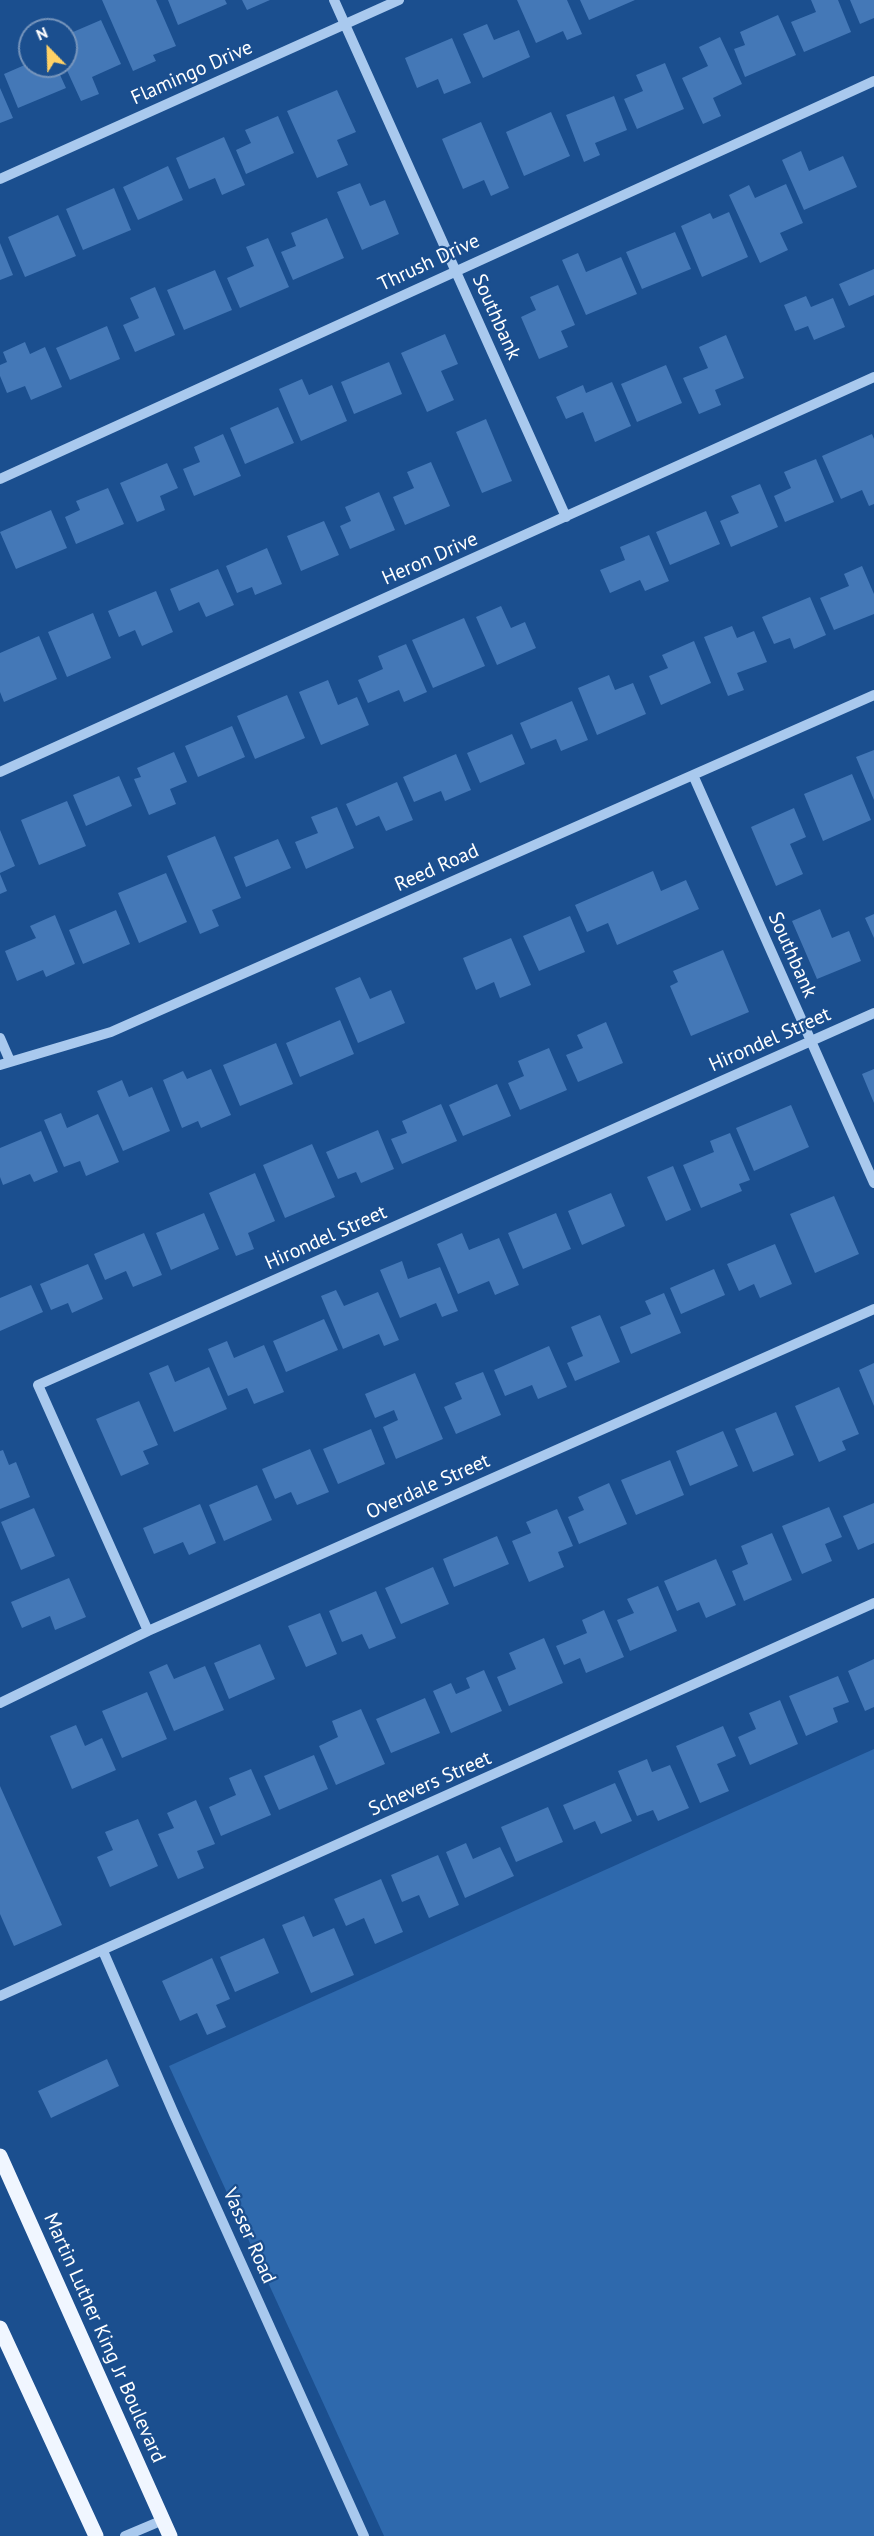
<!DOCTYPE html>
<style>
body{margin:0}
#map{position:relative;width:874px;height:2536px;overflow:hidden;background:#1b4f8f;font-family:"PT Sans",sans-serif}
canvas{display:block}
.north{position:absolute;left:18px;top:18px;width:60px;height:60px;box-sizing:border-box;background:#1b4f8f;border:2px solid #7695bc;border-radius:50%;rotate:337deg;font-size:16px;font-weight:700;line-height:24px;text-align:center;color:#fff}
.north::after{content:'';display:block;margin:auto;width:21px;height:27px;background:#ffd166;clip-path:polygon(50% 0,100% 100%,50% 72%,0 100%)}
</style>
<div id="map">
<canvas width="874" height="2536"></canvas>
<div class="north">N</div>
</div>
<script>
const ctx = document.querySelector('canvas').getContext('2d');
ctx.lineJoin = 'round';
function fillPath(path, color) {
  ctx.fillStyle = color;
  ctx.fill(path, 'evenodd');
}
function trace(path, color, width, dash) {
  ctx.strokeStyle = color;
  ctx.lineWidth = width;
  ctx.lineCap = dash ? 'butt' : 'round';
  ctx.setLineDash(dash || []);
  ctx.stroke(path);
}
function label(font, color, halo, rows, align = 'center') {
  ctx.font = font + ' "PT Sans",sans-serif';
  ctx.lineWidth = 4.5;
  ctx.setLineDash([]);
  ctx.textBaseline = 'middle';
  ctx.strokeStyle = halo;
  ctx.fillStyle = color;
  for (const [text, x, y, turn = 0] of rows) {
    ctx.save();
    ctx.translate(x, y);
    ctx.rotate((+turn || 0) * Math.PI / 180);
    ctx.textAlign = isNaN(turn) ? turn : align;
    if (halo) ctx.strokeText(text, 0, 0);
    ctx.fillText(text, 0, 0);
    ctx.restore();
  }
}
const green = new Path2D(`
 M874 1749V2536H384L169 2066Z`);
const building = new Path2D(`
 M102 0H156L176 46 153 55 156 61 133 71Z
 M168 0H225L227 4 178 25Z
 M242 0H270L247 10Z
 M517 0H567L582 34 567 40 563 31 536 43Z
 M580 0H635L589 20Z
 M811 0H838L851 32 804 52 791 22 816 12Z
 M850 0H874V18L860 24Z
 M778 15 796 55 745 77 734 49 745 45 740 32Z
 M101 20 121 64 92 77 99 94 81 101 65 66 66 35Z
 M487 24 494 40 519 30 530 57 483 78 463 34Z
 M720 37 742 84 713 98 721 116 703 124 682 78 708 66 699 47Z
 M452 38 471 83 444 94 438 79 417 88 405 58Z
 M30 49V66H56L66 88 18 108 4 74 27 64 22 52Z
 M665 63 684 109 637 129 624 99 643 91 636 75Z
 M0 88 13 118 0 123Z
 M337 90 356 132 337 140 348 165 317 178 287 111Z
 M614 96 627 130 595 143 600 155 584 162 566 115Z
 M551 112 570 156 524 176 506 132Z
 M278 116 294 153 246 174 236 150 251 143 245 130Z
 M481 122 509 188 491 196 484 180 463 189 442 139Z
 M224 137 245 185 222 195 215 178 189 189 176 158Z
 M801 151 809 171 843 156 857 187 804 210 782 160Z
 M168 166 183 200 138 220 123 187Z
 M360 183 370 206 385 200 399 234 362 250 337 192Z
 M786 184 803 223 780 233 788 250 760 263 729 195 749 185 755 198Z
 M114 188 131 230 83 250 66 209Z
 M729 212 748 257 702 277 681 226 710 213 713 219Z
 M58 215 76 256 25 277 8 237Z
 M327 218 344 258 293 280 281 252 296 246 291 233Z
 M675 232 691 269 642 289 626 252Z
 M268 238 289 287 240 308 227 278 254 266 246 247Z
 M0 243 13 275 0 280Z
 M578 253 586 272 621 257 637 294 586 315 562 260Z
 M874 269V295L849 306 839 284Z
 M215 270 232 310 184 330 167 290Z
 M558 285 575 325 561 331 568 347 539 359 521 317 536 310 530 297Z
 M155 287 175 335 135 352 123 325 139 318 130 298Z
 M806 296 811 307 833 298 845 327 814 340 808 326 795 331 784 305Z
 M107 326 120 359 70 380 56 348Z
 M445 334 458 364 441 371 454 400 427 412 401 353Z
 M726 335 744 378 715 390 721 405 699 414 683 378 708 368 699 347Z
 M25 342 30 354 45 347 62 387 31 400 25 386 7 393 0 376V365L7 362 3 352Z
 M389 362 402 394 354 414 341 382Z
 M666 365 682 403 637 422 621 384Z
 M302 379 309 395 332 385 347 421 301 441 279 389Z
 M612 382 631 426 595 442 583 412 566 419 556 397 583 385 586 393Z
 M278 407 294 443 245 464 230 428Z
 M486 419 512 481 482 493 456 432Z
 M223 434 241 476 194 496 183 469 200 462 194 447Z
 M872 434 874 439V504L869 506 862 490 841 499 822 456Z
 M816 459 834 502 785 522 774 496 791 488 784 472Z
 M431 462 450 506 405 525 393 497 414 488 407 472Z
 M167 463 178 488 160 496 165 510 137 522 120 483Z
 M760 484 778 527 731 547 720 521 739 513 731 496Z
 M108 488 124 524 76 544 65 517 80 510 76 501Z
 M379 492 395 530 350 549 340 526 351 521 345 507Z
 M51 510 67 548 16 569 0 532Z
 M706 511 720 544 670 565 656 532Z
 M324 521 339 555 301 571 287 536Z
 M649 535 669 581 645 591 640 580 610 593 600 570 625 560 620 547Z
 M267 548 282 584 255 595 252 587 237 593 226 566Z
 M862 566 874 594V614L834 630 820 598 849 586 844 574Z
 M218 569 234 605 206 617 199 602 179 611 170 589Z
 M156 591 173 632 142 646 135 630 119 637 108 611Z
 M810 597 826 635 794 649 790 638 774 644 762 617Z
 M501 606 511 628 525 622 536 648 497 665 476 617Z
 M93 613 111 658 67 677 48 632Z
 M464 618 485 666 433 688 412 640Z
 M732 626 737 638 754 631 767 662 737 673 744 690 728 696 704 637Z
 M39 636 57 679 4 702 0 692V653Z
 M694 641 711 683 661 705 649 676 668 668 662 655Z
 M406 644 427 692 404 702 399 690 368 703 358 680 383 669 378 656Z
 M609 675 615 690 633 683 646 714 597 735 578 688Z
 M328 680 338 705 357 697 369 725 321 745 299 692Z
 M287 695 305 738 255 759 237 716Z
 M572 701 588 740 561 751 556 739 531 749 520 723Z
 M232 726 245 757 198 777 185 746Z
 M512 734 525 764 480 783 467 753Z
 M874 750V800L856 757Z
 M174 752 187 782 170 789 176 804 149 815 134 779 141 777 137 768Z
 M456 754 471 790 445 801 441 791 414 802 403 777Z
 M852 774 871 820 823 841 804 794Z
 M119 776 132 806 86 826 73 795Z
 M397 782 413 820 386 831 379 816 356 826 346 804Z
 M67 801 86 846 39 865 21 820Z
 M337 807 354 848 306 869 295 842 318 833 311 817Z
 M794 808 806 837 790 844 803 874 776 886 751 827Z
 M0 830 15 866 0 873Z
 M215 836 241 898 212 910 219 926 200 934 167 856Z
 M278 839 291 868 246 887 234 857Z
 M653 871 661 891 686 880 699 909 617 945 608 923 587 932 575 905Z
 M166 873 187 922 139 943 118 893Z
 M0 874 7 891 0 894Z
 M820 909 832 938 849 931 861 961 817 979 792 921Z
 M116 910 130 944 83 964 69 930Z
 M874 914V938L865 918Z
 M55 915 75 964 46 977 43 970 17 981 5 951 36 938 30 926Z
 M570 916 585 952 539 971 523 936Z
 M511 938 531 985 500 998 494 982 476 990 463 958Z
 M723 950 749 1012 691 1036 670 986 678 982 673 971Z
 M360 977 370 999 391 990 405 1023 358 1043 335 988Z
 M340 1020 354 1054 300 1077 286 1043Z
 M606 1022 623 1063 578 1082 566 1055 583 1048 577 1035Z
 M276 1043 293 1084 240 1106 223 1065Z
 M549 1048 567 1090 520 1110 508 1083 524 1076 518 1061Z
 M211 1069 231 1115 201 1128 198 1121 182 1128 163 1080 183 1071 187 1079Z
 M874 1069V1103L862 1074Z
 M122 1080 129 1097 152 1087 170 1131 123 1151 97 1091Z
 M497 1084 511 1116 463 1136 449 1105Z
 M441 1104 457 1141 402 1164 391 1139 407 1133 402 1121Z
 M791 1105 809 1147 754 1171 736 1128Z
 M61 1113 67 1128 98 1114 119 1162 86 1176 80 1161 64 1167 44 1120Z
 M378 1130 394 1169 361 1183 356 1172 338 1179 326 1152Z
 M41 1131 58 1172 34 1182 30 1174 3 1185 0 1177V1148Z
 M730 1133 750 1180 739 1184 742 1191 701 1208 683 1165 714 1152 710 1141Z
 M312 1144 335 1197 285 1218 263 1165Z
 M673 1166 691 1210 666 1221 647 1177Z
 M255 1173 275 1221 248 1233 254 1249 236 1256 209 1193Z
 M611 1193 625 1226 582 1245 568 1211Z
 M834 1196 859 1254 815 1273 790 1214Z
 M204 1213 219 1249 171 1270 156 1233Z
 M556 1213 571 1249 523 1269 508 1233Z
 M144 1233 162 1275 133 1287 126 1271 105 1280 94 1254Z
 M462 1233 469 1250 499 1238 519 1285 495 1295 489 1281 458 1294 437 1244Z
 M775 1244 792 1284 760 1298 754 1284 739 1291 727 1264Z
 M402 1261 408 1279 440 1267 458 1311 442 1317 436 1303 400 1318 380 1270Z
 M88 1264 103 1299 72 1313 68 1303 51 1310 40 1284Z
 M714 1269 725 1295 681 1314 670 1288Z
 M31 1285 43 1312 0 1331V1298Z
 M336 1290 344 1306 378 1292 399 1340 384 1346 379 1334 343 1349 321 1296Z
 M664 1293 681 1333 631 1354 620 1327 651 1314 645 1301Z
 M600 1315 620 1362 575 1381 567 1363 583 1356 571 1327Z
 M324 1319 338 1350 286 1372 273 1341Z
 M227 1341 234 1358 264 1345 284 1392 254 1404 247 1388 228 1396 208 1349Z
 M549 1346 567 1387 538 1399 532 1385 505 1396 494 1370Z
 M874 1363V1406L859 1370Z
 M168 1365 175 1382 209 1367 227 1409 174 1432 149 1373Z
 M483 1372 501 1415 456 1434 444 1407 462 1399 455 1383Z
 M415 1373 443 1439 396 1459 383 1427 398 1420 394 1410 375 1418 365 1394Z
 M839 1387 859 1434 842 1441 846 1450 819 1462 795 1406Z
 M139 1401 158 1445 143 1451 149 1464 121 1476 96 1419Z
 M776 1412 794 1455 753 1472 735 1429Z
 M371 1429 385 1464 338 1484 323 1449Z
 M723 1431 738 1466 690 1486 676 1451Z
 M310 1449 329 1492 297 1505 291 1492 275 1499 262 1469Z
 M3 1450 9 1465 16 1462 30 1497 0 1509V1451Z
 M670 1460 684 1495 636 1515 621 1480Z
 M609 1483 627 1524 579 1544 568 1517 584 1510 578 1497Z
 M257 1485 272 1520 224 1541 209 1505Z
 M874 1503V1543L858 1550 843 1516Z
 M200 1504 216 1543 189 1555 183 1542 154 1554 143 1528Z
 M829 1507 842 1537 825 1544 832 1561 802 1574 782 1526Z
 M34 1508 55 1556 21 1570 1 1522Z
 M557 1509 573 1546 558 1552 564 1567 529 1582 512 1541 531 1533 526 1522Z
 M772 1533 792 1580 744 1601 732 1571 748 1564 741 1546Z
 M497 1536 509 1564 454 1587 443 1559Z
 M716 1559 736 1605 706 1618 699 1602 677 1611 664 1581Z
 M433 1567 449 1604 401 1624 385 1588Z
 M69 1578 86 1617 55 1630 50 1616 22 1628 11 1602Z
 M658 1586 677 1631 630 1651 617 1620 634 1613 627 1599Z
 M376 1591 396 1638 369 1649 362 1634 342 1642 329 1611Z
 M604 1610 624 1657 586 1673 580 1658 564 1665 556 1646 587 1633 582 1620Z
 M320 1613 337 1654 306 1667 288 1626Z
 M544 1638 563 1683 509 1706 497 1677 516 1669 509 1653Z
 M260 1644 275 1679 229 1699 214 1663Z
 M874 1659V1707L865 1711 848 1671Z
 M167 1664 174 1679 205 1666 224 1710 174 1731 149 1672Z
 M484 1670 502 1711 451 1733 433 1691 451 1683 456 1694 470 1688 466 1678Z
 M838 1676 849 1702 833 1708 838 1722 806 1736 789 1696Z
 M147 1692 167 1739 122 1758 102 1711Z
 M425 1698 440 1733 391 1753 376 1719Z
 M780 1700 798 1744 750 1765 738 1737 756 1729 749 1713Z
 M361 1709 385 1764 336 1785 319 1746 338 1737 332 1721Z
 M76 1725 85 1746 102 1738 116 1770 72 1789 50 1736Z
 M723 1726 736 1756 717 1764 729 1791 700 1803 676 1746Z
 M314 1755 328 1789 279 1810 264 1776Z
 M647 1759 652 1772 670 1765 689 1808 658 1821 653 1810 637 1816 618 1771Z
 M251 1769 271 1815 221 1836 209 1807 236 1795 229 1778Z
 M615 1783 632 1821 601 1834 595 1821 574 1830 563 1805Z
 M0 1786 62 1925 14 1946 0 1914Z
 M196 1800 215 1844 197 1851 204 1868 178 1879 158 1834 174 1828 167 1813Z
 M548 1807 563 1842 516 1862 501 1827Z
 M138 1819 158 1866 110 1887 97 1857 113 1850 105 1832Z
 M466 1843 473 1859 500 1847 514 1876 465 1898 446 1852Z
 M438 1855 459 1905 429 1918 419 1895 402 1902 391 1875Z
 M381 1879 403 1932 375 1944 364 1918 346 1926 334 1899Z
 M304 1916 313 1937 334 1928 354 1975 311 1993 282 1925Z
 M264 1938 279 1973 235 1992 220 1957Z
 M212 1958 230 1999 216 2005 226 2027 207 2035 197 2013 180 2021 162 1981Z
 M107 2059 119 2086 51 2118 38 2091Z`);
const minor = new Path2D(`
 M334 0 566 517
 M0 179 399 0
 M0 479 874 81
 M0 772 874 377
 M693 775 874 1183
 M0 1038 10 1061
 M0 1065 111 1032 874 695
 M148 1631 38 1385 874 1013
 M0 1703 148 1631 874 1309
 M103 1951 174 2114 364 2536
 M0 1996 874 1603
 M125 2536 163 2520`);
const major = new Path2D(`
 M0 2156 170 2536
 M0 2328 96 2536`);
const streetNames = [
 ["Flamingo Drive",192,73,-24],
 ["Thrush Drive",429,263,-25],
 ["Southbank",496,317,66],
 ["Heron Drive",430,559,-24],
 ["Reed Road",437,868,-24],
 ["Southbank",792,955,66],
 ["Hirondel Street",770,1040,-24],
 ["Hirondel Street",326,1238,-24],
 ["Overdale Street",428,1487,-24],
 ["Schevers Street",430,1784,-24],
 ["Vasser Road",249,2236,66],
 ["Martin Luther King Jr Boulevard",104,2338,66]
];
fillPath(green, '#2e69ad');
fillPath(building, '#4478b7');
trace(minor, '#a9c9ee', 10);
trace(major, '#f0f6ff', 15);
label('20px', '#fff', '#1b4f8f', streetNames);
</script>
